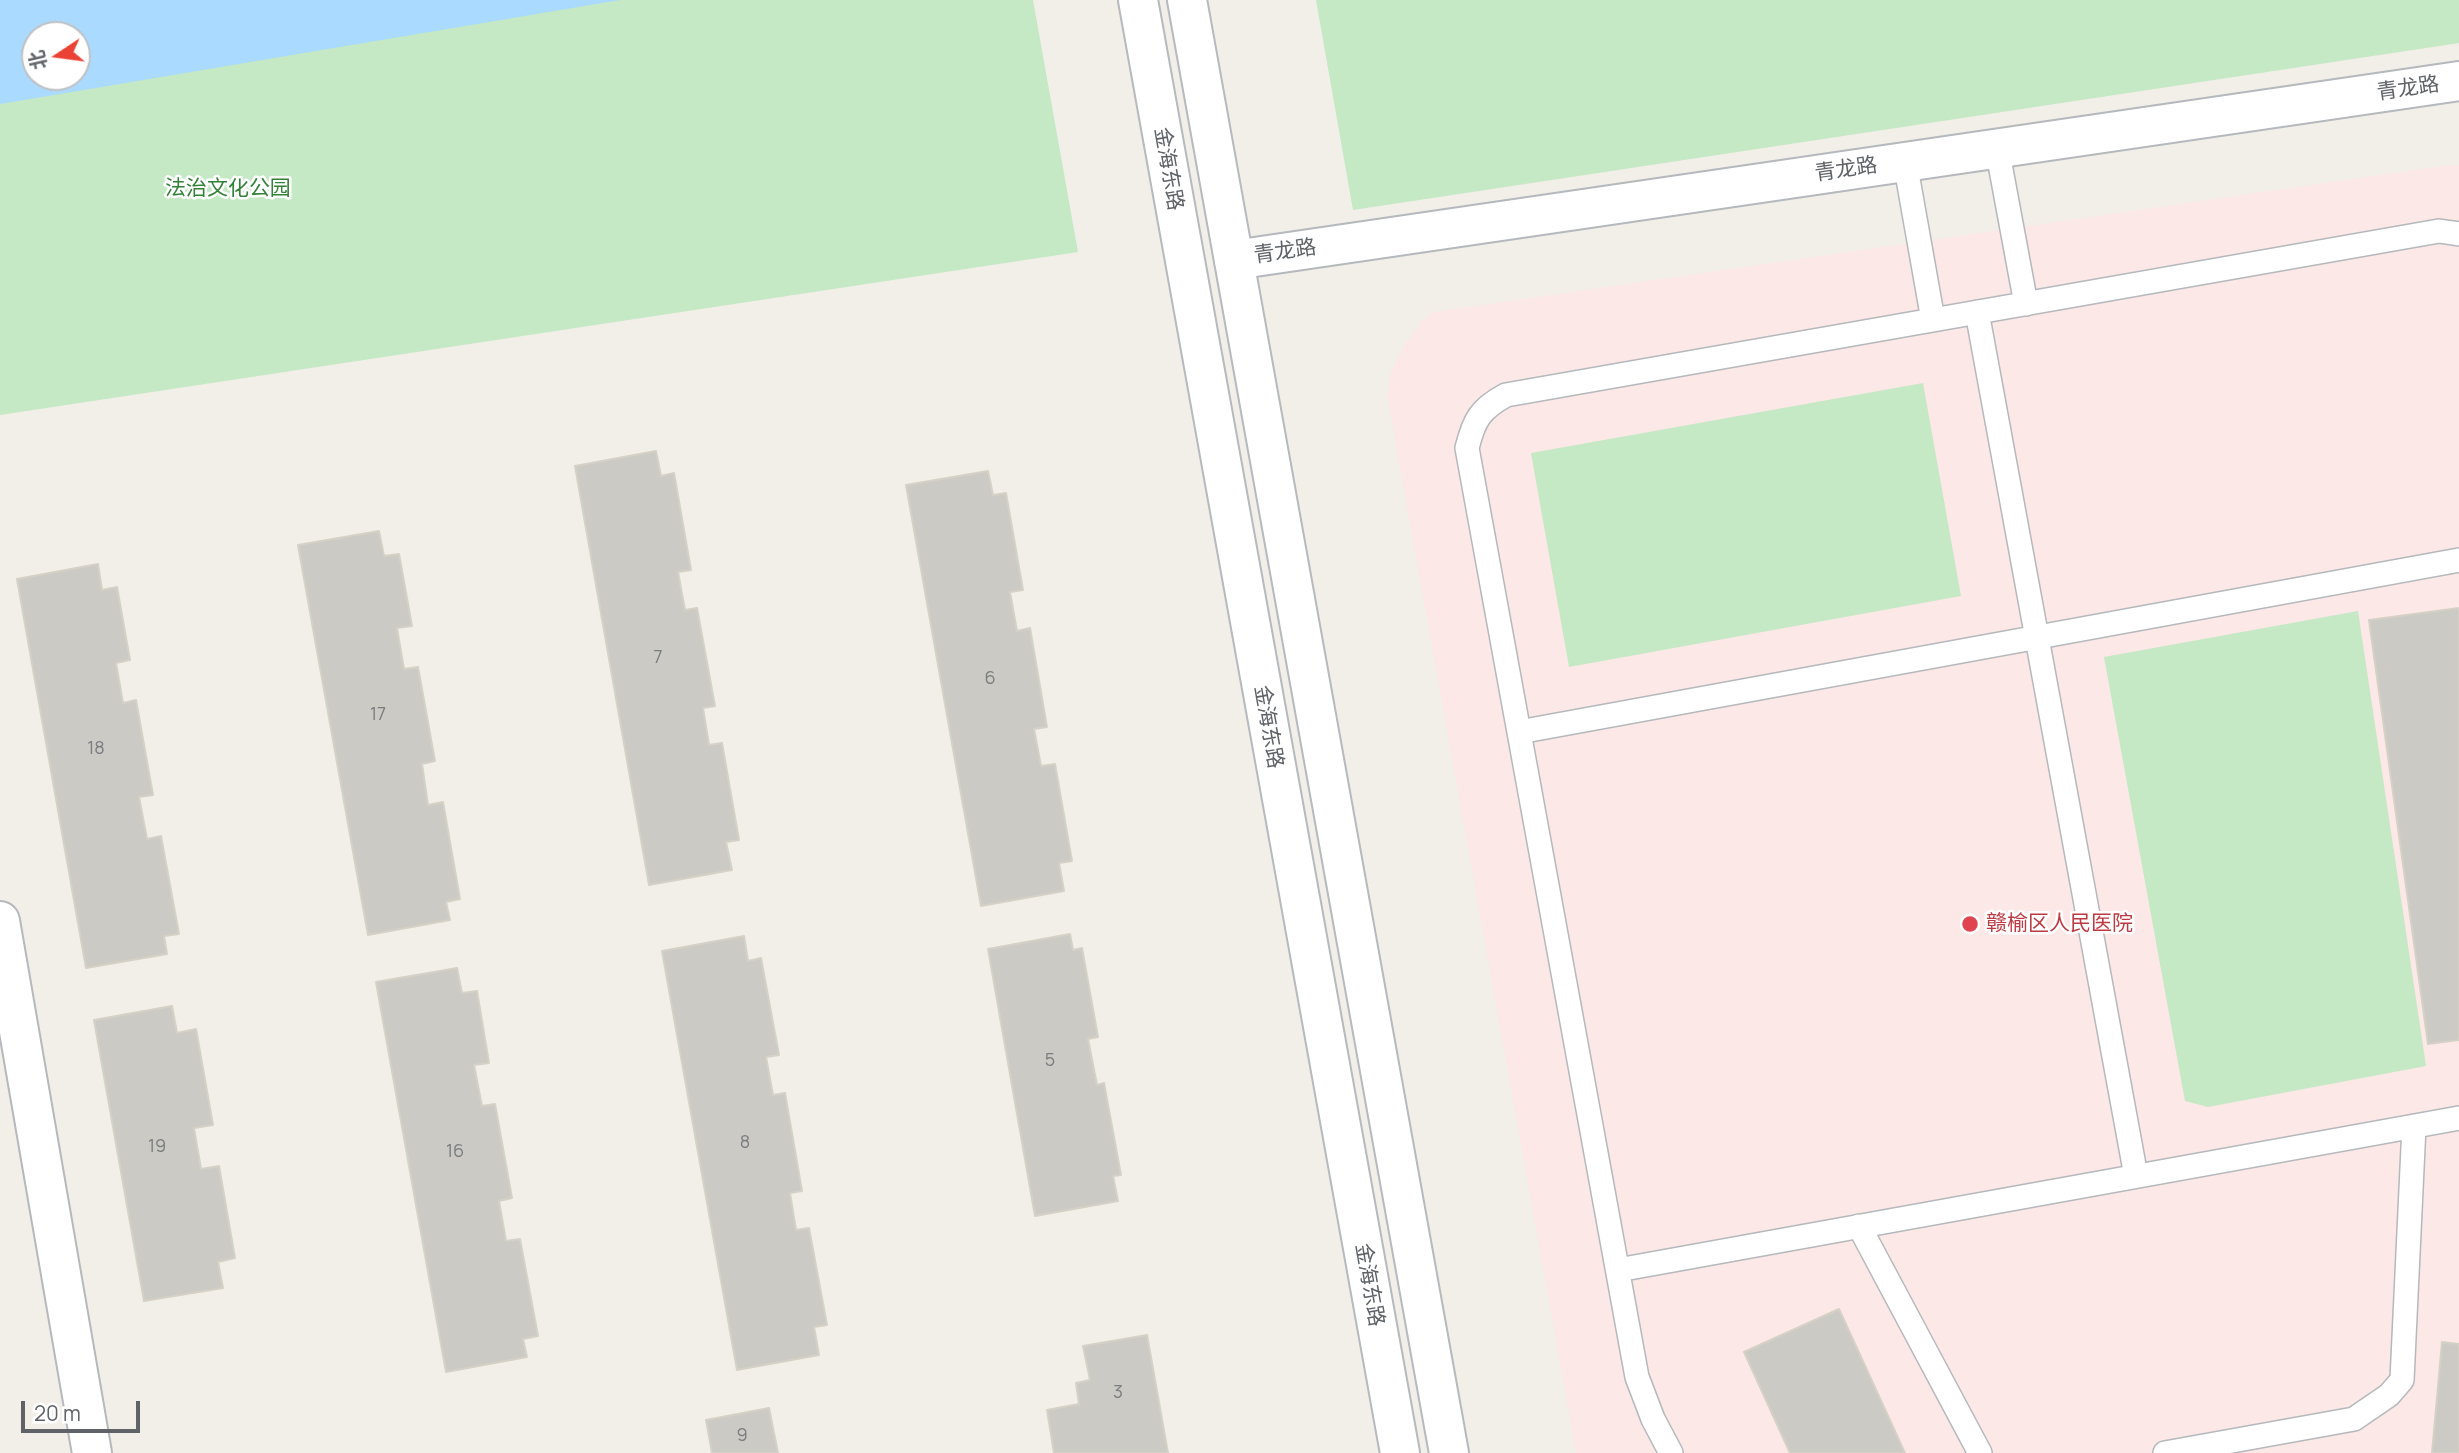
<!DOCTYPE html>
<meta charset="utf-8">
<style>
body{margin:0}
#map{position:relative;width:2459px;height:1453px;overflow:hidden;background:#f1efe8;font-family:Manrope,"Noto Sans SC",sans-serif}
canvas{display:block}
.north{position:absolute;left:21px;top:21px;width:70px;height:70px;box-sizing:border-box;background:#fff;border:2px solid #bfc1c3;border-radius:50%;rotate:257deg;font-size:19px;font-weight:700;line-height:28px;text-align:center;color:#5f6368}
.north::after{content:'';display:block;margin:auto;width:24px;height:32px;background:#ea4335;clip-path:polygon(50% 0,100% 100%,50% 72%,0 100%)}
.scale{position:absolute;left:21px;top:1401px;width:119px;height:32px;box-sizing:border-box;border:4px solid #5f6368;border-top:0;padding-left:9px;font-size:21px;line-height:24px;white-space:nowrap;color:#5f6368;-webkit-text-stroke:5px #fff;paint-order:stroke}
</style>
<div id="map">
<canvas width="2459" height="1453"></canvas>
<div class="north">北</div>
<div class="scale">20 m</div>
</div>
<script>
const ctx = document.querySelector('canvas').getContext('2d');
ctx.lineJoin = 'round';
function fillPath(path, color) {
  ctx.fillStyle = color;
  ctx.fill(path, 'evenodd');
}
function trace(path, color, width, dash) {
  ctx.strokeStyle = color;
  ctx.lineWidth = width;
  ctx.lineCap = dash ? 'butt' : 'round';
  ctx.setLineDash(dash || []);
  ctx.stroke(path);
}
function label(font, color, halo, rows, align = 'center') {
  ctx.font = font + ' Manrope,"Noto Sans SC",sans-serif';
  ctx.lineWidth = 5;
  ctx.setLineDash([]);
  ctx.textBaseline = 'middle';
  ctx.strokeStyle = halo;
  ctx.fillStyle = color;
  for (const [text, x, y, turn = 0] of rows) {
    ctx.save();
    ctx.translate(x, y);
    ctx.rotate((+turn || 0) * Math.PI / 180);
    ctx.textAlign = isNaN(turn) ? turn : align;
    if (halo) ctx.strokeText(text, 0, 0);
    ctx.fillText(text, 0, 0);
    ctx.restore();
  }
}
const medical = new Path2D(`
 M2449 165H2459V1453H1576L1387 395 1391 372 1405 344 1422 321 1433 312Z`);
const green = new Path2D(`
 M0 0H1033L1078 252 0 415ZM35 35H77V77H35Z
 M1316 0H2459V43L1353 210Z
 M1923 383 1961 596 1569 667 1531 453Z
 M2358 611 2426 1066 2208 1107 2185 1101 2104 657Z`);
const water = new Path2D(`
 M0 0H620L0 104ZM35 35H77V77H35Z`);
const building = new Path2D(`
 M656 451 661 476 674 473 691 570 678 572 685 610 697 608 715 706 703 708 709 745 722 743 739 840 726 842 732 870 649 885 575 466Z
 M988 471 993 495 1006 493 1023 590 1010 592 1017 631 1030 628 1047 727 1034 729 1041 766 1055 764 1072 861 1059 863 1064 891 981 906 906 485Z
 M379 531 384 556 399 554 412 626 397 628 404 669 418 667 435 761 422 764 428 805 443 802 460 899 446 902 450 920 368 935 298 545Z
 M98 564 102 590 117 587 130 660 116 663 123 703 136 700 153 795 139 797 147 839 161 836 179 934 164 936 167 954 86 968 17 579Z
 M2459 608V1040L2428 1044 2369 620Z
 M1070 934 1073 950 1082 948 1098 1037 1088 1039 1097 1085 1104 1083 1121 1175 1113 1176 1118 1201 1035 1216 988 949Z
 M744 936 748 961 761 958 779 1055 766 1057 773 1095 785 1093 802 1191 790 1193 796 1230 809 1228 827 1325 814 1327 819 1355 737 1370 662 951Z
 M457 968 462 993 477 991 489 1063 474 1065 482 1106 495 1104 512 1198 499 1201 506 1241 520 1239 538 1336 523 1339 527 1357 446 1372 376 982Z
 M172 1006 177 1033 196 1029 213 1125 194 1128 201 1169 219 1166 235 1258 218 1262 223 1288 144 1301 94 1020Z
 M1839 1309 1905 1453H1790L1744 1352Z
 M1147 1335 1168 1453H1054L1047 1410 1079 1404 1076 1383 1090 1380 1083 1346Z
 M2442 1342 2459 1344V1453H2432Z
 M769 1408 778 1453H712L706 1420Z`);
const service = new Path2D(`
 M1997 148 2026 304
 M1905 162 1933 320
 M1977 312 2136 1176
 M1519 732 2459 560
 M1859 1226 1980 1453
 M1618 1270 2459 1118
 M1671 1453 1653 1419 1637 1377 1467 448C1474 420 1480 409 1506 395L2439 231 2459 234
 M2165 1453 2354 1419 2389 1395 2402 1380 2414 1126`);
const minor = new Path2D(`
 M1234 260 2459 81
 M0 921 92 1453`);
const secondary = new Path2D(`
 M1138 0 1400 1453
 M1187 0 1449 1453`);
const markers = [
 [1970,924,9,"#e0444e"]
];
const numberNames = [
 ["7",658,658],
 ["6",990,679],
 ["17",378,715],
 ["18",96,749],
 ["5",1050,1061],
 ["8",745,1143],
 ["19",157,1147],
 ["16",455,1152],
 ["3",1118,1393],
 ["9",742,1436]
];
const streetNames = [
 ["青龙路",2408,89,-8],
 ["金海东路",1168,169,80],
 ["青龙路",1846,170,-8],
 ["青龙路",1285,252,-8],
 ["金海东路",1268,727,80],
 ["金海东路",1369,1285,80]
];
const parkNames = [
 ["法治文化公园",228,189]
];
const healthNames = [
 ["赣榆区人民医院",1986,924]
];
fillPath(medical, '#fce8e6');
fillPath(green, '#c5e8c5');
fillPath(water, '#aadaff');
fillPath(building, '#cccac5');
trace(building, '#d6d1c6', 2);
trace(service, '#b5b8bc', 26);
trace(minor, '#b5b8bc', 42);
trace(secondary, '#b6babf', 42);
trace(service, '#fff', 23);
trace(minor, '#fff', 38);
trace(secondary, '#fff', 38);
for (const [x, y, r, color] of markers) {
  const dot = new Path2D();
  dot.arc(x, y, r, 0, 2 * Math.PI);
  ctx.fillStyle = color;
  ctx.fill(dot);
  trace(dot, '#fff', 2.5);
}
label('18px', '#7a7d7f', null, numberNames);
label('21px', '#5f6368', '#fff', streetNames);
label('21px', '#348238', '#fff', parkNames);
label('21px', '#be3a42', '#fff', healthNames, 'left');
</script>
